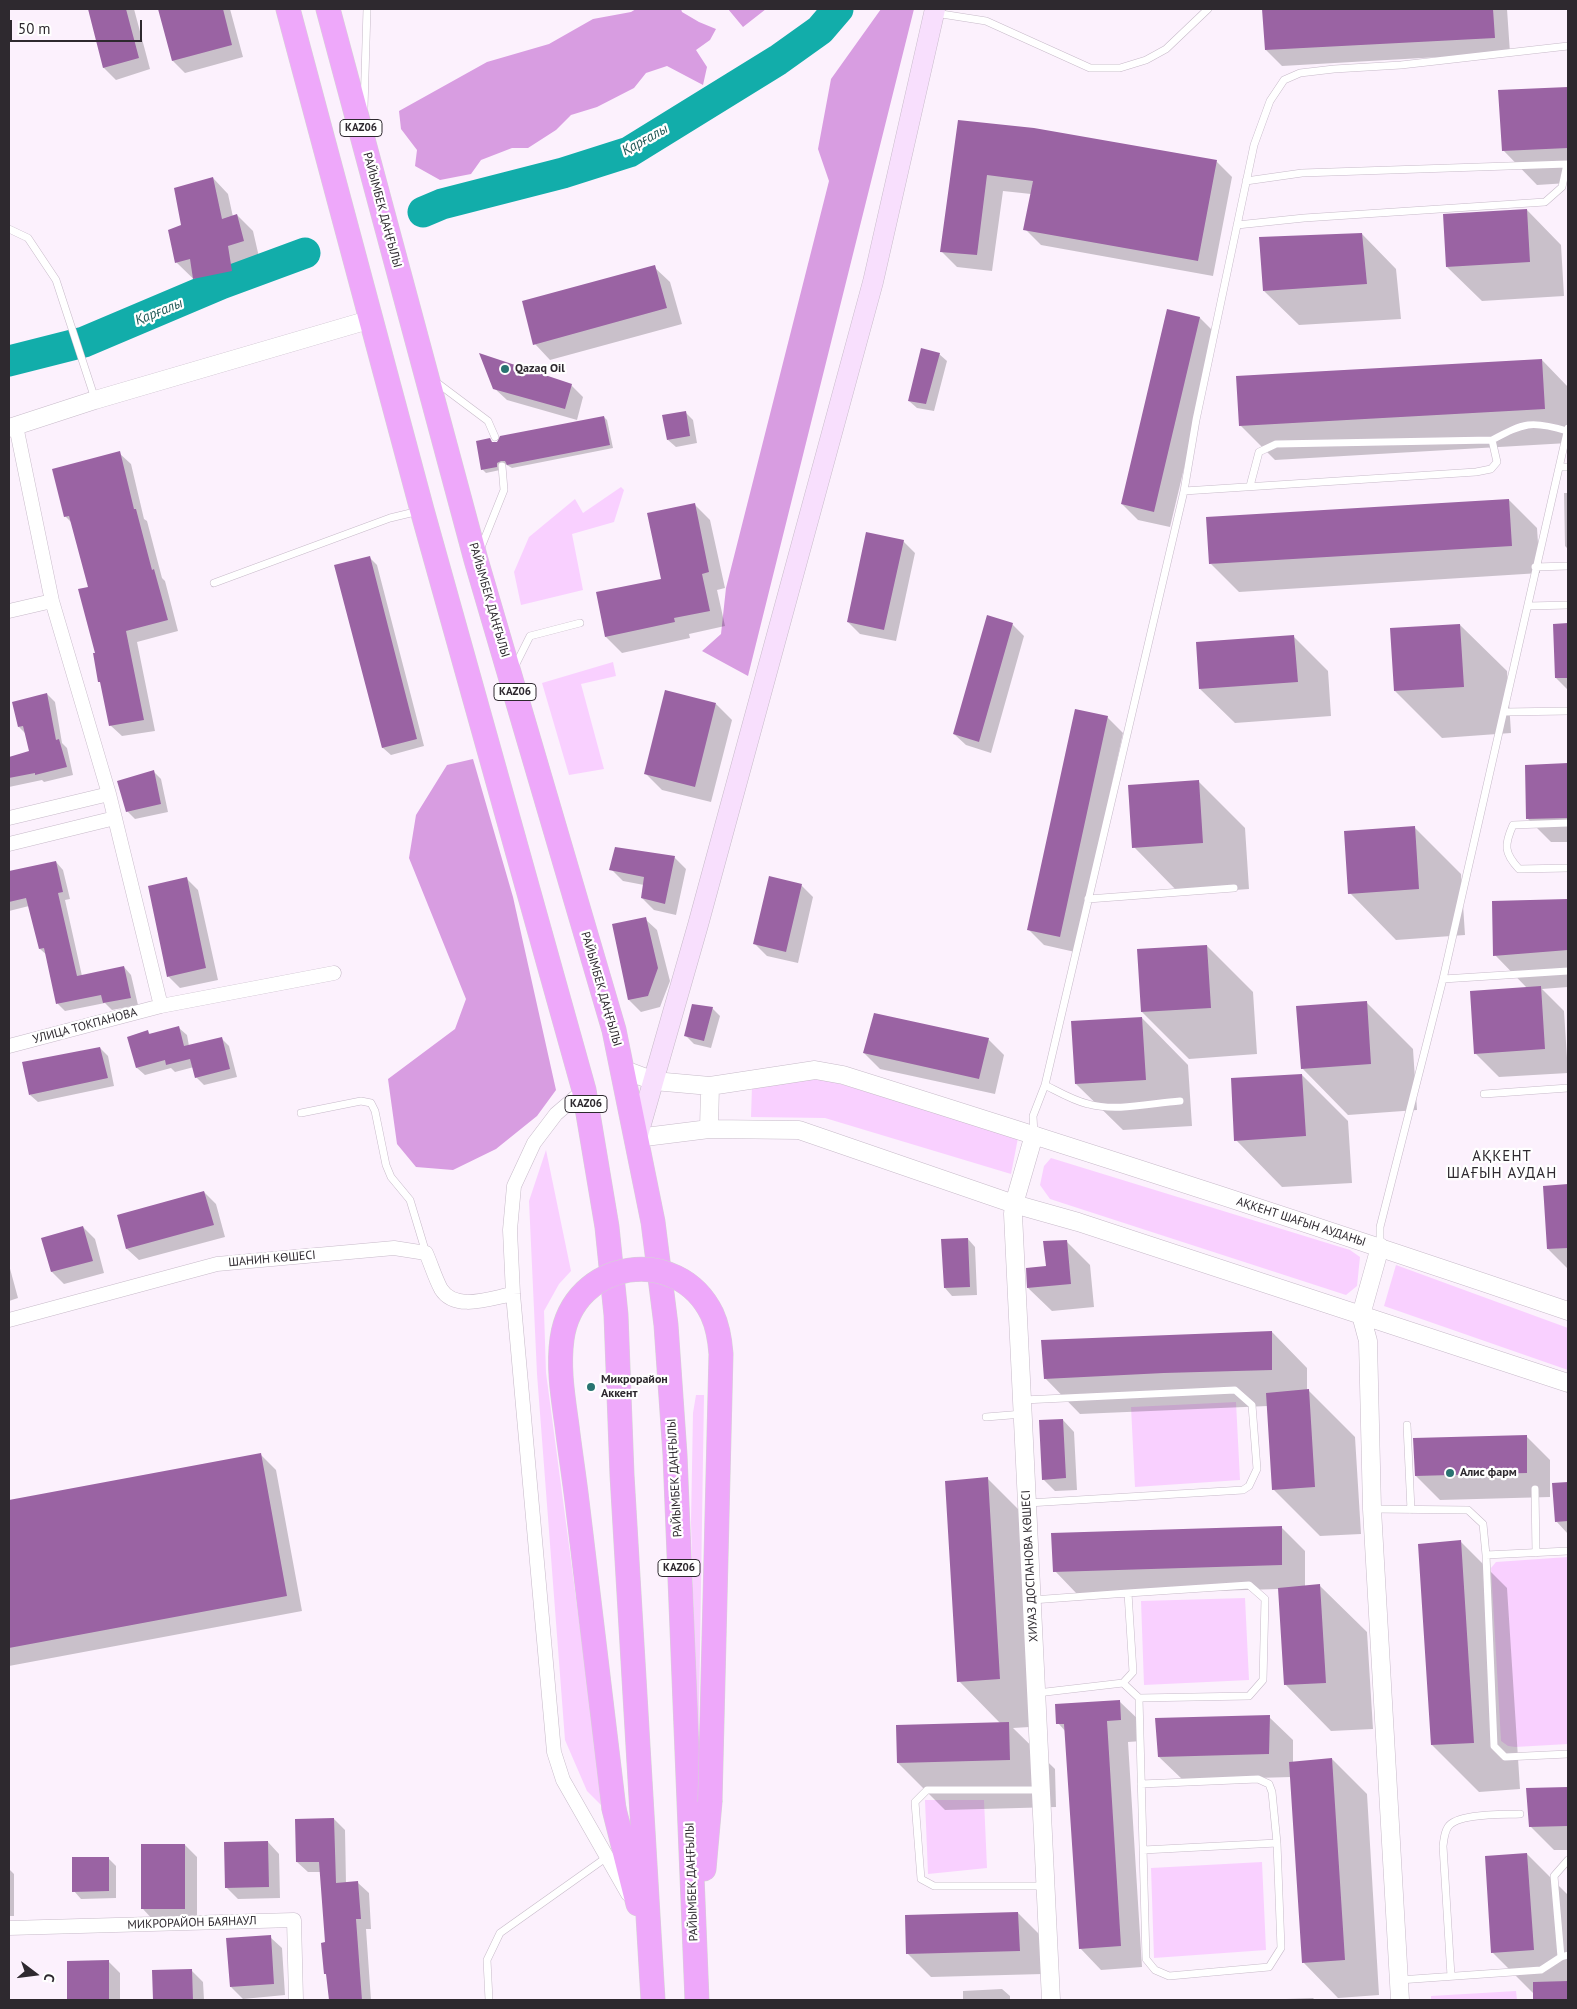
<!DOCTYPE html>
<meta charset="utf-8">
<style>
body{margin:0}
#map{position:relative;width:1577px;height:2009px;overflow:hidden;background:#fcf1fd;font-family:"PT Sans",sans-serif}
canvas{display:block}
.frame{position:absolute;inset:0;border:10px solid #2e292f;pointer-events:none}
.north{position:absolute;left:10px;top:1949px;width:50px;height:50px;-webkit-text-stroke:4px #fff;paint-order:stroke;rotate:105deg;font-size:14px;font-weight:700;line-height:20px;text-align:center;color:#2e292f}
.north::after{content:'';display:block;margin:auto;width:18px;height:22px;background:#2e292f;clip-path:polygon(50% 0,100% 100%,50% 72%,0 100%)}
.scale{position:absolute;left:10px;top:20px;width:132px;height:22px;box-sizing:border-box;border:2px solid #2e292f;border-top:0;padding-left:6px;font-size:15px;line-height:18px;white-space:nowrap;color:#2e292f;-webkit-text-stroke:4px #fff;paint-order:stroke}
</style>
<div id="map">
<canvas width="1577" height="2009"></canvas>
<div class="frame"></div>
<div class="north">С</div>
<div class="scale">50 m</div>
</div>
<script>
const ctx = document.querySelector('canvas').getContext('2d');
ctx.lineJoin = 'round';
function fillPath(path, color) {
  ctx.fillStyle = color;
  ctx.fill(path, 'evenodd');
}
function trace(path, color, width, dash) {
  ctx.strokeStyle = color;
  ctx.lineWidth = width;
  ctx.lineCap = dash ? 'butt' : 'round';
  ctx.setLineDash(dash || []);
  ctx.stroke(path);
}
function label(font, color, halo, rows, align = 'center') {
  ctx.font = font + ' "PT Sans",sans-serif';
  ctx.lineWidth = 4.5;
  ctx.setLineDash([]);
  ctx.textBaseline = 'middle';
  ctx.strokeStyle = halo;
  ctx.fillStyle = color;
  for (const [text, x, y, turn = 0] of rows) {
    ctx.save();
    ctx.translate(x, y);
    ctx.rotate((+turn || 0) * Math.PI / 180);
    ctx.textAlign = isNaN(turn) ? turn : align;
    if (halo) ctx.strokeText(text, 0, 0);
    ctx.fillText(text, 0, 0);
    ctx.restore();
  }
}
const green = new Path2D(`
 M621 487 624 490 614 522 572 534 583 590 521 605 514 572 529 537 575 499 583 513Z
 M613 662 616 676 581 684 604 769 569 775 542 683Z
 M821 1078 1018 1138 1011 1174 825 1118 751 1117 752 1087Z
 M546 1150 571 1271 559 1284 544 1311 546 1373 604 1808 587 1791 565 1740 537 1374 529 1201Z
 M1051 1158 1350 1250 1360 1257 1357 1286 1346 1295 1050 1199 1040 1185 1044 1166Z
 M1396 1265 1568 1328V1370L1384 1306Z
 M696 1395H704L698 1775 691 1522 693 1413Z
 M1236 1402 1240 1480 1135 1487 1131 1407Z
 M1568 1557V1744L1515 1747 1508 1746 1501 1741 1491 1568 1496 1562Z
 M1245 1598 1249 1680 1144 1685 1141 1601Z
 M925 1800H984L987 1868 928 1874Z
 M1262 1862 1266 1950 1154 1958 1151 1868Z
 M1516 1991 1517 2000H1431V1996Z`);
const forest = new Path2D(`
 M636 9H681L682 12 699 22 716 29 710 40 696 50 707 67 703 85 667 66 646 73 634 88 597 107 571 115 556 130 528 148H512L481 160 471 174 440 180 415 166 417 150 401 129 399 111 487 62 549 44 593 19 631 12Z
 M728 9H766L743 27Z
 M881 9H914L748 676 702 651 721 634 726 588 829 181 818 149 831 79Z
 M473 759 513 897 556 1090 537 1116 496 1149 453 1170 416 1167 397 1144 388 1079 455 1029 466 999 409 858 416 815 447 765Z`);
const shadow = new Path2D(`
 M89 9H134L150 69 116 80 104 68Z
 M159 9H230L243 57 185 73 173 61Z
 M1264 9H1507L1510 53 1282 66 1266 50Z
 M1568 88V183L1537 185 1503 150 1500 92Z
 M959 121 1216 161 1232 177 1213 276 1041 245 1025 229 1031 194 1003 191 992 271 957 267 941 251Z
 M213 178 228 194 233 217 237 215 253 231 259 257 243 262 247 286 210 295 176 262 182 226Z
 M1527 210 1561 245 1564 296 1482 301 1447 267Z
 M1362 234 1396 269 1401 319 1299 325 1264 291Z
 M654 267 670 282 682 324 550 360 535 344Z
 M1167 311 1200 318 1216 334 1170 527 1138 520 1122 504Z
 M939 354 947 361 934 411 917 408 909 401Z
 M1542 360 1568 387V443L1275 460 1240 425Z
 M571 385 583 397 577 420 507 400 494 388Z
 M685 412 693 420 697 443 676 447 668 440Z
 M604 417 607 420 613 448 512 468 505 464 501 467 500 470 486 473 482 469 492 443H497Z
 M119 453 131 464 144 519 147 521 162 578 165 581 178 631 137 642 155 731 122 736 110 725 102 684 100 682 89 588 72 523 65 516Z
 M1564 493H1568V549L1565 546Z
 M1509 500 1537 528 1540 573 1239 592 1211 564Z
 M694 504 710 520 725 588 717 590 725 626 689 634 690 638 622 653 606 637 597 593 662 580Z
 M903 541 915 553 896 641 860 634 848 622Z
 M369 557 377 565 424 746 391 755 383 748 336 566Z
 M1012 624 1024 636 991 753 966 745 954 734Z
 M1568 624V690L1556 678 1555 625Z
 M1460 625 1507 671 1511 733 1442 738 1395 691Z
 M1294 637 1328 671 1331 716 1235 723 1200 689Z
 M47 694 55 702 62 743 67 748 73 775 44 782 42 780 9 787V758L31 752 26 734 19 727Z
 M716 704 732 720 711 802 662 790 646 774Z
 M1107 717 1123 733 1075 952 1044 945 1028 929Z
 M1568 764V842H1551L1528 819 1526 766Z
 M153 771 161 779 168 812 135 819 127 811Z
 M1199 782 1245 828 1249 889 1180 894 1134 847Z
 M1414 827 1461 874 1465 935 1396 940 1350 893Z
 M674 857 686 869 676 915 654 910 642 898 644 885 623 881 611 869Z
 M56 862 63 870 70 899 65 900 82 976 124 967 131 975 138 1005 112 1010 105 1003 65 1011 58 1004 48 956 40 949 29 906 9 911V874Z
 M186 878 198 890 218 980 180 988 169 977 160 940Z
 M801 885 813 897 798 963 767 956 755 944Z
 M1568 900V987L1542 989 1564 1011 1568 1073 1499 1077 1475 1053 1527 988 1495 955 1493 903Z
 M645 919 657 930 670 981 660 1007 641 1012 629 1000 613 925Z
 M1207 946 1253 992 1257 1054 1189 1059 1142 1012 1138 950Z
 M1366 1002 1413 1049 1417 1110 1348 1115 1302 1068Z
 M712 1008 720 1016 711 1048 694 1044 686 1036Z
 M1142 1018 1188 1065 1192 1126 1123 1130 1076 1084Z
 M179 1028 187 1035 189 1046 221 1038 229 1046 237 1077 204 1085 196 1077 194 1067 175 1072 171 1068 145 1075 137 1068 148 1032 150 1034Z
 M988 1039 1004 1055 995 1094 880 1069 864 1053Z
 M100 1048 108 1056 114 1086 38 1102 30 1095Z
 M1302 1075 1348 1121 1352 1183 1282 1187 1236 1140Z
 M1568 1185V1269L1548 1249 1544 1187Z
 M204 1192 216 1204 225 1237 139 1260 127 1249 118 1216Z
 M83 1227 95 1239 104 1273 64 1284 52 1272 43 1239Z
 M968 1239 975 1247 977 1295 952 1296 945 1288Z
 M1066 1241 1090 1265 1094 1307 1052 1311 1028 1288 1047 1267Z
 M9 1265 18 1298 9 1301Z
 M1272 1332 1307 1368V1391H1309L1355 1437 1361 1534 1320 1536 1273 1489 1268 1406 1080 1414 1045 1378Z
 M1063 1420 1074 1432 1077 1490 1055 1491 1043 1479Z
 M1526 1436 1550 1460V1497L1440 1500 1416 1476Z
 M260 1454 276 1470 302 1611 9 1666V1501Z
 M987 1478 1034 1525 1046 1726 1013 1728 1055 1769 1056 1807 945 1810 898 1763 1000 1723 959 1681Z
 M1553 1484H1568V1534L1556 1521Z
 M1282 1528 1305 1551V1587L1320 1586 1367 1632 1373 1729 1331 1731 1285 1684 1279 1589 1078 1595 1055 1571Z
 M1461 1542 1507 1588 1520 1789 1479 1792 1432 1745Z
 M1119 1701 1141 1722 1142 1741 1128 1742 1142 1967 1101 1970 1080 1948 1066 1732 1058 1723Z
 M1269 1717 1293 1740V1763L1332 1759 1367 1794 1379 1995 1338 1998 1303 1962 1292 1777 1183 1780 1159 1757Z
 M1568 1788V1850H1554L1530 1826 1528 1789Z
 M334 1819 345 1830 346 1884 358 1883 369 1893 371 1929H366L371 2000H330L328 1977 325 1973 326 1943 321 1872H308L297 1862Z
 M268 1842 279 1854 280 1898 238 1899 226 1887Z
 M185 1845 197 1857V1921H154L143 1909Z
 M1527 1854 1568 1895V2000H1535V1995L1492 1952Z
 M108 1858 116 1866V1898L81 1899 74 1891Z
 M9 1869 14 1874V1916H9Z
 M1018 1913 1042 1937 1043 1974 931 1977 907 1953Z
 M270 1937 282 1948 285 1995 243 1999 231 1987Z
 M68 1962H109L120 1973V2000H68Z
 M191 1970 203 1982 204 2000H155L153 1971Z
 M1002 1989 1010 1996V2000H963V1991Z
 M1313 1998 1315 2000H1258Z`);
const river = new Path2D(`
 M423 212 442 204 563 173 629 152 778 60 820 30 838 9
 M9 361 84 342 221 284 305 253`);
const building = new Path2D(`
 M88 9H126L139 58 103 68Z
 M158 9H223L232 45 172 61Z
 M1262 9H1493L1495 38 1265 50Z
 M1568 87V148L1502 151 1498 90Z
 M958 120 1034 128 1217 160 1198 261 1023 230 1033 181 987 175 977 255 940 252Z
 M213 177 222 219 237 214 244 241 228 246 232 271 193 279 190 259 175 263 168 230 181 225 174 188Z
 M1527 209 1530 262 1446 267 1443 214Z
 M1362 233 1367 284 1263 291 1259 237Z
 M655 265 667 308 533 345 522 301Z
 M1167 309 1200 317 1154 512 1121 504Z
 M921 348 940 353 926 404 908 401Z
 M479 353 572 384 565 409 493 389Z
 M1542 359 1545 409 1239 426 1236 376Z
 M686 411 690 436 667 440 662 415Z
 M604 416 610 445 507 465 505 461H501L497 463V467L481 470 476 441 490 438 492 442H497L500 436Z
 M120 451 134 509H136L152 570 154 569 168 620 126 631 144 720 109 726 100 682H98L93 653H95L78 589 88 587 69 516 64 517 52 469Z
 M1509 499 1512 546 1209 564 1206 517Z
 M695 503 709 572 702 574 710 611 674 618 675 622 605 637 596 592 661 579 647 513Z
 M866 532 904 540 884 630 847 622Z
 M370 556 417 739 382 748 334 565Z
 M987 615 1013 623 979 742 953 734Z
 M1568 623V678H1555L1553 624Z
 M1460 624 1464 687 1394 691 1390 628Z
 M1294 635 1298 682 1199 689 1196 642Z
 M665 690 716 703 695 787 644 774Z
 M47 693 56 740 59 739 67 767 35 775V773L9 778V757L29 751 23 726 18 727 12 702Z
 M1075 709 1108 716 1060 937 1027 930Z
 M1568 763V818L1526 819 1525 765Z
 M154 770 161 804 126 812 117 781Z
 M1199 780 1203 843 1132 848 1128 785Z
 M1415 826 1419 889 1348 894 1344 831Z
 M615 847 675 856 665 904 641 898 644 877 609 870Z
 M56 861 63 892 58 893 77 976 124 966 131 998 103 1003 101 995 56 1004 44 948 39 949 26 898 9 902V871Z
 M769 876 802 884 786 952 753 944Z
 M187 877 206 968 167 977 148 886Z
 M1568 899V950L1493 956 1492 901Z
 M646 917 658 968 648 996 628 1000 612 924Z
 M1207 945 1211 1008 1141 1012 1137 949Z
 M1541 986 1545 1049 1474 1054 1470 991Z
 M1367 1001 1371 1064 1301 1069 1296 1006Z
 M692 1004 713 1007 704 1041 684 1036Z
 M874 1013 989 1038 979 1079 863 1053Z
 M1142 1017 1146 1080 1075 1084 1071 1021Z
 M179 1026 184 1046 222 1037 230 1069 195 1078 190 1059 166 1065 165 1060 136 1068 127 1037 148 1030 149 1034Z
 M100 1047 108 1078 29 1095 22 1062Z
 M1302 1074 1306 1136 1234 1141 1231 1078Z
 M1568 1184V1248L1547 1249 1543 1186Z
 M204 1191 214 1225 126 1249 117 1215Z
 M83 1226 93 1261 51 1272 41 1238Z
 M968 1238 970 1287 944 1288 941 1239Z
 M1067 1240 1071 1284 1027 1288 1026 1268 1046 1266 1043 1241Z
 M1272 1331V1370L1164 1373 1044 1379 1041 1340Z
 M1309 1389 1315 1487 1272 1490 1266 1393Z
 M1063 1419 1066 1478 1042 1480 1039 1420Z
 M1527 1435V1473L1415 1476 1413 1438Z
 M261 1453 287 1596 9 1648V1500Z
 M988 1477 1000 1679 957 1682 945 1481Z
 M1568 1482V1521L1555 1522 1552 1483Z
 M1282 1526V1565L1053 1572 1051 1533Z
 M1461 1540 1474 1743 1431 1745 1418 1544Z
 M1320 1584 1326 1683 1284 1685 1278 1588Z
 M1120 1700 1121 1720 1107 1721 1121 1946 1079 1949 1064 1724H1056L1055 1704Z
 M1270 1715 1269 1754 1158 1757 1155 1718Z
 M1009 1722 1010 1760 897 1763 896 1725Z
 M1332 1758 1345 1960 1302 1963 1289 1762Z
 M1568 1787V1826L1529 1827 1526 1788Z
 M334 1818 336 1883 358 1881 361 1919H356L362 2000H329L326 1974H324L321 1943 325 1942 319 1862H296L295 1819Z
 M268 1841 269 1887 225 1888 224 1842Z
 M141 1844H185V1909H141Z
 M1527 1853 1534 1950 1491 1953 1485 1856Z
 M72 1857H109V1891L72 1892Z
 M1018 1912 1020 1951 906 1954 905 1915Z
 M271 1935 274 1984 230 1987 226 1938Z
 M109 1960V2000H67V1961Z
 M192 1969 193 2000H153L152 1970Z
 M1568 1981V2000H1533V1982Z`);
const service = new Path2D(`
 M935 13 986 21 1090 68H1120L1146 60 1166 49 1208 9
 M364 108 367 9
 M1246 181 1302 173 1567 164
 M1237 225 1304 218 1545 202 1562 187 1567 164H1568
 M9 229 28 238 56 280 95 399
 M436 382 488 421 495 437
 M1492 440C1524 423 1531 420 1567 431
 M1559 467H1568
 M1184 491 1476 472 1491 469 1497 462 1492 440 1276 444 1259 452 1250 486
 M480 550 504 490 502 466
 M1535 567 1568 566
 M214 583 390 518 419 511
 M1529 606 1568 605
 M514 668 530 636 580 623
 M1505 712 1568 711
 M1568 823 1513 825C1504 845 1504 853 1519 869L1568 868
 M1088 899 1234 888
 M1443 979 1568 971
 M1045 1085C1059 1092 1072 1100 1088 1104 1117 1112 1151 1103 1180 1101
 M1484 1094 1568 1088
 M301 1113 361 1101 371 1103 375 1111 386 1165 391 1177 410 1200 426 1253
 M1034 1135 1033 1116 1045 1085 1184 491 1196 420 1254 145 1270 101 1284 80 1300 73 1334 69 1401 65 1568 46
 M1380 1247V1227L1443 979 1568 428
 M1023 1400 1235 1390 1252 1405 1257 1469 1249 1486 1243 1490 1028 1503
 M986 1417 1023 1414
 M1407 1425 1411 1510
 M1535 1489 1536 1553
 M1373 1509 1468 1510 1483 1524 1486 1555 1494 1746 1505 1757 1568 1754
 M1486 1555 1568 1551
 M1128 1593 1249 1585 1265 1599 1263 1680 1249 1696 1139 1698
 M1032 1600 1128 1593 1133 1672 1123 1683
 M1037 1693 1123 1683 1139 1698 1146 1959 1155 1970 1169 1976 1269 1967 1281 1948 1277 1843 1272 1792 1269 1784 1258 1779 1141 1784
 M1040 1790H927L915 1802 921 1879 934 1886H1044
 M1143 1850 1277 1843
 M1561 1957 1554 1876 1568 1860
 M1451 1976 1443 1846C1444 1840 1444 1833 1448 1827 1457 1813 1503 1815 1520 1814
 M1399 1980 1541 1970 1561 1957 1568 1955
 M489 2000 487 1960 500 1933 607 1857`);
const minor = new Path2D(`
 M16 426 52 601 109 794 161 1006
 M9 611 52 601
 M9 818 109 794
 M9 844 115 818
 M9 1046 161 1006 334 973
 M584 1090 556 1114 534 1143 514 1186 510 1230 513 1294 554 1752 563 1780 628 1894
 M9 1320 217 1264 394 1248 426 1253C431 1264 435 1278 441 1289 455 1312 491 1298 513 1294
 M9 1928 294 1920 296 2000`);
const tertiary = new Path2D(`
 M9 428 95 400 372 319
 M622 1069 654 1081 710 1086 815 1070 843 1075C1086 1151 1327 1229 1568 1311
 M709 1129 710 1086
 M1034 1135 1014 1204 1013 1214 1051 2000
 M637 1138 709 1129 799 1130 1014 1204 1078 1222 1568 1383
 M1380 1247 1361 1315 1368 1341 1372 1509 1400 2000`);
const secondary = new Path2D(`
 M637 1138 698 925 873 282 935 9`);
const trunk = new Path2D(`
 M288 9 422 510 584 1090 607 1227 616 1315 622 1475 653 2000
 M328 9 476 560 614 1030 653 1222 666 1325 675 1455 697 2000
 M614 1809 638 1904
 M704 1869 710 1802`);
const trunkBridge = new Path2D(`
 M614 1809C602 1706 590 1603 577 1501 574 1476 570 1451 567 1426 563 1397 558 1368 562 1339 573 1259 678 1244 712 1314 718 1327 720 1340 721 1354L710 1802`);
const markers = [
 [505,369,5,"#297371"],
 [591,1387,5,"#297371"],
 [1450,1473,5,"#297371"]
];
const shields = [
 [361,128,42],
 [515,692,42],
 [586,1104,42],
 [679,1568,42]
];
const shieldNames = [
 ["KАZ06",361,128],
 ["KАZ06",515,692],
 ["KАZ06",586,1104],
 ["KАZ06",679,1568]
];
const streetNames = [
 ["РАЙЫМБЕК ДАҢҒЫЛЫ",382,210,75],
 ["РАЙЫМБЕК ДАҢҒЫЛЫ",489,600,74],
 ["РАЙЫМБЕК ДАҢҒЫЛЫ",601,989,74],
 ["УЛИЦА ТОКПАНОВА",85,1026,-15],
 ["АҚКЕНТ ШАҒЫН АУДАНЫ",1301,1222,18],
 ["ШАНИН КӨШЕСІ",272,1259,-5],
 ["РАЙЫМБЕК ДАҢҒЫЛЫ",675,1478,-93],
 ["ХИУАЗ ДОСПАНОВА КӨШЕСІ",1030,1566,-93],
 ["РАЙЫМБЕК ДАҢҒЫЛЫ",692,1882,-92],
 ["МИКРОРАЙОН БАЯНАУЛ",192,1923,-2]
];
const poiNames = [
 ["Qazaq Oil",515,369],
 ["Микрорайон",601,1380],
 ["Аккент",601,1394],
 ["Алис фарм",1460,1473]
];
const waterNames = [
 ["Қарғалы",645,140,-29],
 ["Қарғалы",159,312,-22]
];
const quarterNames = [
 ["АҚКЕНТ",1502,1157],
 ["ШАҒЫН АУДАН",1502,1174]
];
fillPath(green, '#f9d0ff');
fillPath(forest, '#d89de1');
fillPath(shadow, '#0003');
trace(river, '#12adaa', 31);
fillPath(building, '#9a63a3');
trace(service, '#c7bac9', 8);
trace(minor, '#c7bac9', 15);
trace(tertiary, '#c7bac9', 19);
trace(secondary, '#c7bac9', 21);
trace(trunk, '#d5d4d5', 25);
trace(service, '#fff', 7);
trace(minor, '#fff', 14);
trace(tertiary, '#fff', 18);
trace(secondary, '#f8dffd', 20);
trace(trunk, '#eea8fa', 24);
trace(trunkBridge, '#d5d4d5', 25, []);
trace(trunkBridge, '#eea8fa', 24);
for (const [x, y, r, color] of markers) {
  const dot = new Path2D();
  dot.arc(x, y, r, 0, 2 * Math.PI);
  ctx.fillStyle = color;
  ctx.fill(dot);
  trace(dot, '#fff', 2);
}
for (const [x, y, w] of shields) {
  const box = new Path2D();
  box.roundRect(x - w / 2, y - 8.5, w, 17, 4);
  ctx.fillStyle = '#fff';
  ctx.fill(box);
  trace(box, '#2e292f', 1);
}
label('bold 11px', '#2e292f', null, shieldNames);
label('12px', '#2e292f', '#fff', streetNames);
label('bold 12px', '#2e292f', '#fff', poiNames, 'left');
label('italic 14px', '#225957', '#fff', waterNames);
ctx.letterSpacing = '1px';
label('15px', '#2e292f', '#fff', quarterNames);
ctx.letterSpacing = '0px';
</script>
